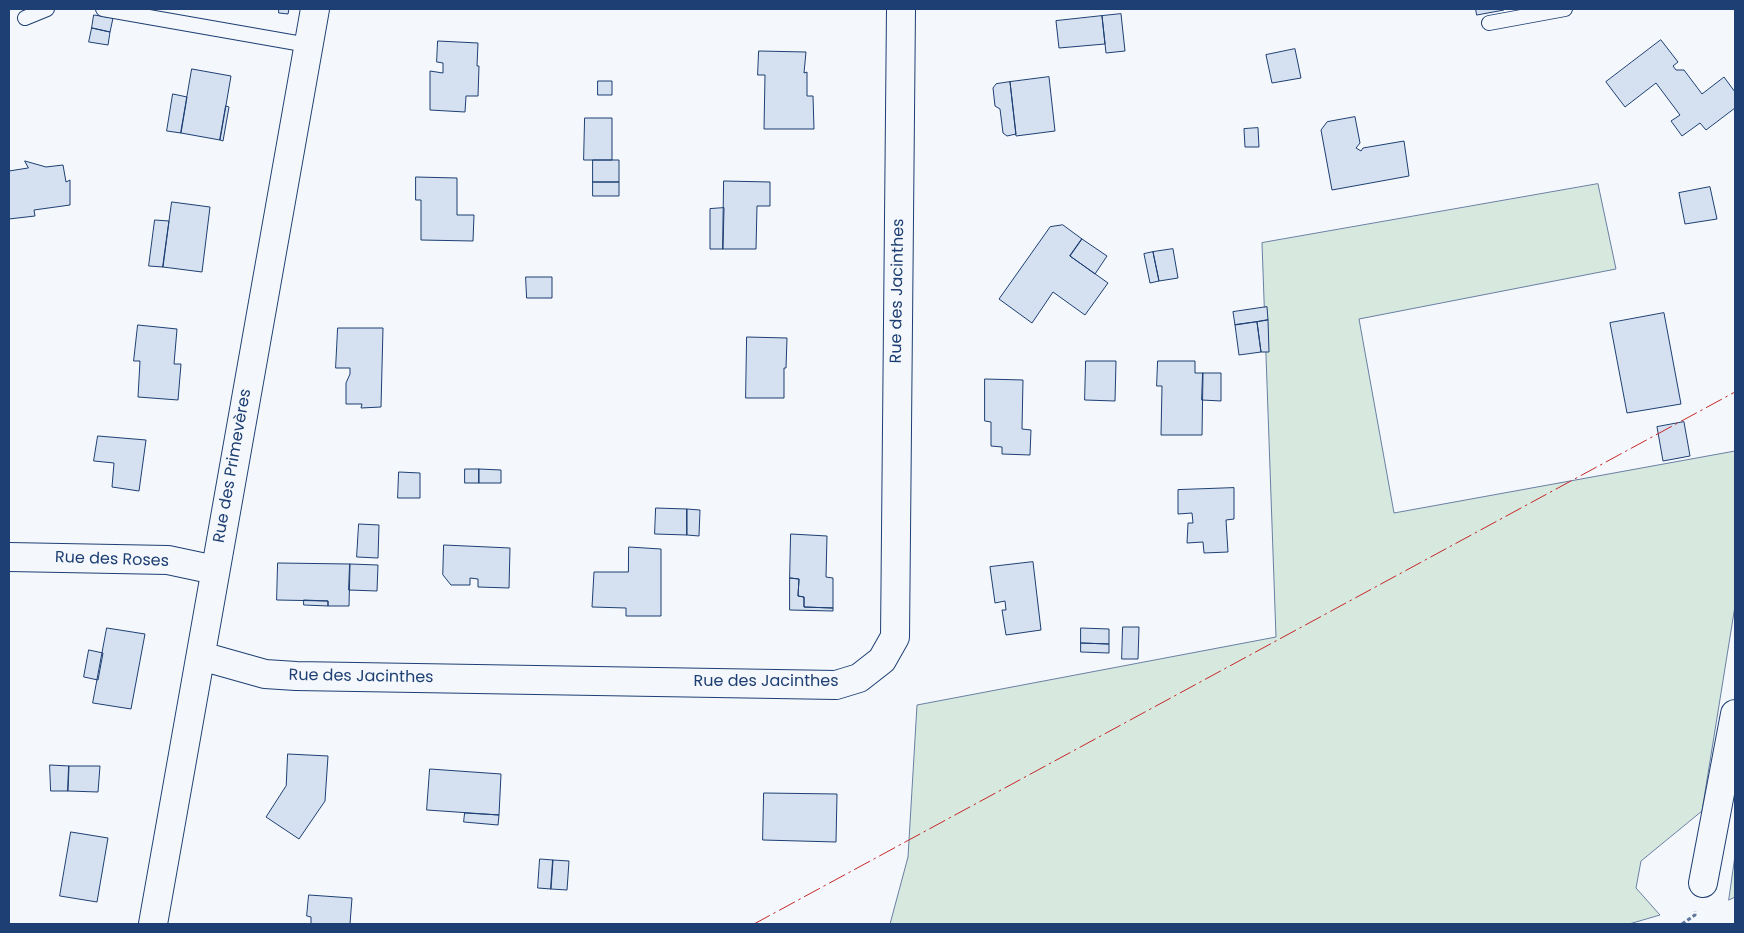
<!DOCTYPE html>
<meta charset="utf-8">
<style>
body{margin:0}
#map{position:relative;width:1744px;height:933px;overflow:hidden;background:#f4f7fb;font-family:Poppins,sans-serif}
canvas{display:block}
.frame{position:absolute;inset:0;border:10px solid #1d3f73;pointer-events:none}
</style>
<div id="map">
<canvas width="1744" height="933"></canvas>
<div class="frame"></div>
</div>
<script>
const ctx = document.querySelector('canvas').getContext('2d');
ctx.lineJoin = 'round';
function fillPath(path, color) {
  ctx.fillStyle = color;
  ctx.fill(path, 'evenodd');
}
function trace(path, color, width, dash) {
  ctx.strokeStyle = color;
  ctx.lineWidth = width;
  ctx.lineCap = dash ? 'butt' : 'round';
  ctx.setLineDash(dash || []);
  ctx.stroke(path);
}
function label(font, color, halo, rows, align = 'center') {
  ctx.font = font + ' Poppins,sans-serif';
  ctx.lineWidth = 4;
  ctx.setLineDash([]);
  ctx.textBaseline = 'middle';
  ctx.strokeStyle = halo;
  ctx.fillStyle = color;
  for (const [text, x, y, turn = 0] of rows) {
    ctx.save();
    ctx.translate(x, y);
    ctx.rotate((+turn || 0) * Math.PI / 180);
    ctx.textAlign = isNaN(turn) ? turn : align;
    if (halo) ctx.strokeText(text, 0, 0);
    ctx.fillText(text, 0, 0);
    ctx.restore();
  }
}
const green = new Path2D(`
 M1598 184 1616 269 1359 319 1394 513 1735 451V606L1702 811 1641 861 1636 888 1660 915 1629 924H890L908 857 917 705 1276 637 1262 243Z
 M1735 856V897L1729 900Z`);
const building = new Path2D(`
 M279 9H289L288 14 279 13Z
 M1476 9H1504V10L1477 15Z
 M1121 14 1125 51 1106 53 1102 16Z
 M94 15 113 18 110 32 92 28Z
 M1102 16 1105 44 1059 48 1056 21Z
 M92 28 110 32 108 45 89 42Z
 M1661 40 1678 62 1673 66 1676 70H1684L1702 94 1724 77 1735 92V108L1706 130 1700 123 1682 136 1671 121 1680 115 1656 83 1625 107 1606 82Z
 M438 41 478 43 477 66H479L478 96H466L465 112 430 110V71L443 73V63L437 62Z
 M1295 49 1301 78 1272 83 1266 55Z
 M759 51 806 52 804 73 807 72V96H813L814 129H764L765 75H758Z
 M192 69 231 76 220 140 181 133Z
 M1049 77 1055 131 1016 136 1010 82Z
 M598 81H612V95H598Z
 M1010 82 1016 134 1007 136 1003 133 1000 109 995 106 993 88 996 84Z
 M173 94 187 97 181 133 167 131Z
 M226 106 229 107 223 141 220 140Z
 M1355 117 1360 143 1356 148 1361 151 1363 148 1404 141 1409 176 1332 190 1321 130 1327 122Z
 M585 118H612V160H584Z
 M1258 128 1259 147H1245L1244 129Z
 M593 160H619V182H593Z
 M25 161 46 167 63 165 66 182 70 180V205L34 210 35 216 9 219V171L28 168Z
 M416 177 457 178V215H474L473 241 421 240V200H416Z
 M724 181 770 182V206H757L756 249H723Z
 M593 182H619V196H593Z
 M1710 187 1717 219 1685 224 1679 193Z
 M172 202 210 207 202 272 163 267Z
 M724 208 723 249H710V209Z
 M155 220 169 221 163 267 149 266Z
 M1063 225 1082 239 1070 256 1108 283 1085 315 1053 292 1032 323 999 299 1050 227Z
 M1082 239 1107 256 1095 274 1070 256Z
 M1173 249 1178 278 1159 281 1153 252Z
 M1153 252 1159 281 1150 283 1144 254Z
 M526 277H552V298H527Z
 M1267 307 1268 320 1235 325 1233 312Z
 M1664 313 1681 404 1627 413 1610 323Z
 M1268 320 1269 352H1261L1257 322Z
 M1257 322 1261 352 1239 355 1235 325Z
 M138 325 177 329 174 364H181L178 400 138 397 140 361H134Z
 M338 328H383L381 407 361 408 362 404H346V383L350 374V368H336Z
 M747 337 787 338 786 368H784V398H746Z
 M1086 361H1116L1115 401 1085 400Z
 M1158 361H1195V373H1203L1202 435H1161L1162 386H1157Z
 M1203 373H1221V401L1202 400Z
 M985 379 1023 380 1022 429 1031 430 1030 455 1002 454V447L991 446V422L985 421Z
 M1684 422 1690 456 1663 461 1657 427Z
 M98 436 146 440 139 491 112 487 114 463 94 461Z
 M465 469H479V483H465Z
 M479 469 501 470V483H479Z
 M399 472 420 473V498H398Z
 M1234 488V519L1226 520 1228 552 1204 553 1203 542 1187 543 1188 523H1193L1192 513 1178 514V490Z
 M656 508 687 509V535L655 534Z
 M687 509 700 510 699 536 687 535Z
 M359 524 379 525 378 558 357 557Z
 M791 534 827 536 826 577 833 578V608L804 607V597L798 596 799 579 790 578Z
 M444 545 510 548 509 588 478 587V579L470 578V585H451L443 575Z
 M629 547 661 549V616H626V608L592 607 594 572H628Z
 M1033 562 1041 630 1006 635 1002 610H1006L1005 601 995 603 990 567Z
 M278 563 350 564 349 606H328V601L277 600Z
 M350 564 378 565 377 591 349 590Z
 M790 578 799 579 798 596 804 597V607L833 608V611L790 610Z
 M304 600 328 601V606L304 605Z
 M1123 627H1139L1138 659H1122Z
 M107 628 145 634 131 709 93 703Z
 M1081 628 1109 629V644L1081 643Z
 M1081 643 1109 644V653L1081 652Z
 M89 650 103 653 98 680 84 677Z
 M288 754 328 756 325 801 299 839 266 817 286 786Z
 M50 765 69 766 68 791H51Z
 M69 766H100L98 792 68 791Z
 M430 769 501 774 499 815 427 810Z
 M764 793 837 794 836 842 763 840Z
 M465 813 499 815 498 825 464 822Z
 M71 832 108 838 97 902 60 896Z
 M540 859 553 860 551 889 538 888Z
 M553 860 569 861 567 890 551 889Z
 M309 895 352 898 350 924H311V917L307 916Z`);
const path = new Path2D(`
 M1682 924 1695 915V911`);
const lane = new Path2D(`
 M103 9 308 45
 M25 18 47 9
 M1489 23 1565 9`);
const street = new Path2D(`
 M9 557 168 560 215 570
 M201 656 265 674 296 676 836 685 859 678 882 660 895 637 901 9
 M1703 883 1735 714
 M153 924 315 9`);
const power = new Path2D(`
 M754 924 1735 392`);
const streetNames = [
 ["Rue des Jacinthes",898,291,-89],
 ["Rue des Primevères",233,466,-80],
 ["Rue des Roses",112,560,2],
 ["Rue des Jacinthes",361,677,1],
 ["Rue des Jacinthes",766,682]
];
fillPath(green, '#d7e8df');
trace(green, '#687fa3', 1);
fillPath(building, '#d5e0f0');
trace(building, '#1d3f73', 1);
trace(lane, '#1d3f73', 16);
trace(street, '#1d3f73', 30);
trace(path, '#5e769c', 3, [4, 2.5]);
trace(lane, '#f4f7fb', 14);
trace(street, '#f4f7fb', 28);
trace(power, '#c62828', 1, [18, 4, 2.5, 4]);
label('16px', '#1d3f73', '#f4f7fb', streetNames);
</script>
